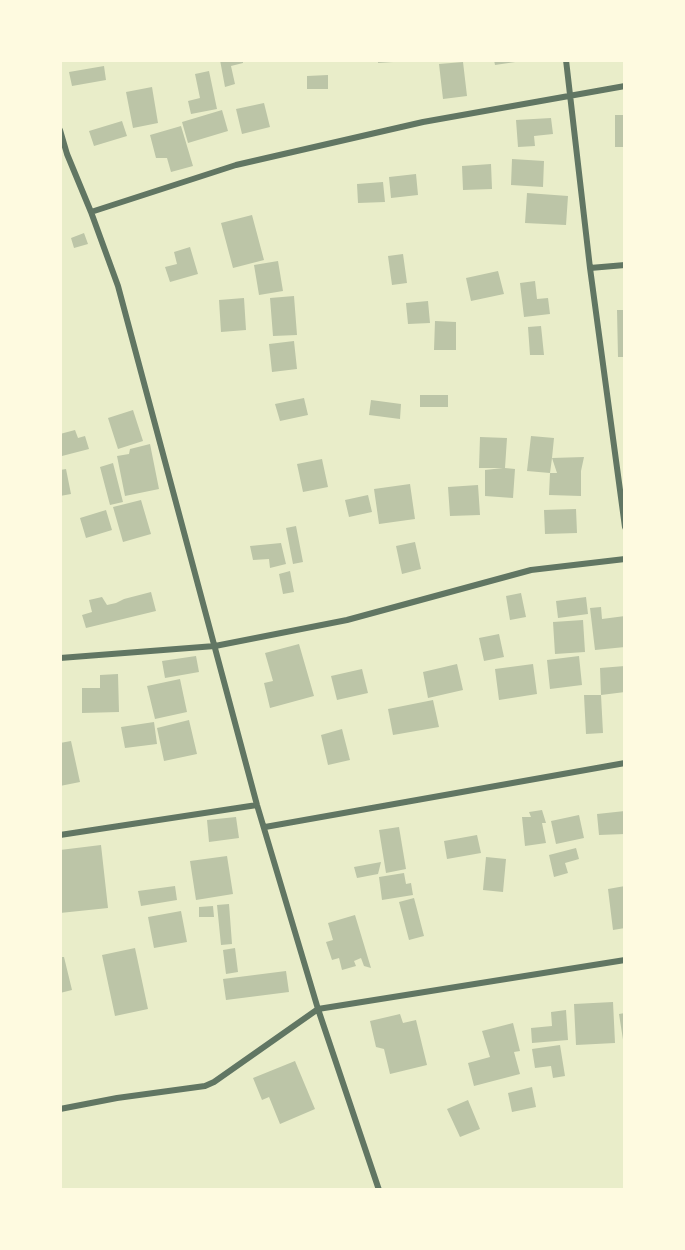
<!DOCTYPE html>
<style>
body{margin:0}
#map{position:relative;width:685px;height:1250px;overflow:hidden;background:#e9edc9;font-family:Commissioner,sans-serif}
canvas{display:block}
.frame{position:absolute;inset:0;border:62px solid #fefae0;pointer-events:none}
</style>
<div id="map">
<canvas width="685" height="1250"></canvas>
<div class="frame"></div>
</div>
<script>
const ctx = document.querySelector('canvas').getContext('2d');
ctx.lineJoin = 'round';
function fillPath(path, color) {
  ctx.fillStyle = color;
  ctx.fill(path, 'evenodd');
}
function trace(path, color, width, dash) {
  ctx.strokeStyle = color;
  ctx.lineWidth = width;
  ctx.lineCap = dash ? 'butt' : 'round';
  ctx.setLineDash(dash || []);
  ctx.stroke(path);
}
const building = new Path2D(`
 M220 60H243V63L231 66 235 84 225 87Z
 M378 60H393V62L378 63Z
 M494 60H522V61L495 65Z
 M463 62 467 96 443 99 439 64Z
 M104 66 106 80 72 86 69 72Z
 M209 71 217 109 191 114 188 101 200 98 195 74Z
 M328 75V89H307V76Z
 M152 87 158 123 133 128 126 92Z
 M264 103 270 127 242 134 236 109Z
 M222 110 228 131 188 143 182 122Z
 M615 115H625V147H615Z
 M551 118 553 134 534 136 535 146 518 147 516 120Z
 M122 121 127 136 94 146 89 131Z
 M181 126 193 166 171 172 167 158H156L150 135Z
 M512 159 544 161 543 187 511 185Z
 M491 164 492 189 463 190 462 166Z
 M416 174 418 195 391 198 389 177Z
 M383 182 385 202 358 203 357 184Z
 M527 193 568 196 566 225 525 223Z
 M252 215 264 260 233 268 221 223Z
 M84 233 88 244 74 248 71 238Z
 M190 247 198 274 170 282 165 267 177 264 174 252Z
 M403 254 407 283 392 285 388 256Z
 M278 261 283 291 259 295 254 265Z
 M498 271 504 294 471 301 466 278Z
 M535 281 537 299 548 298 550 314 524 317 520 283Z
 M294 296 297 335 273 336 270 298Z
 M244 298 246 330 221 332 219 300Z
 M428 301 430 323 408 324 406 303Z
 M617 310H625V357H618Z
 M435 321 456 322V350H434Z
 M541 326 544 355H530L528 327Z
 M294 341 297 369 272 372 269 344Z
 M420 395H448V407H420Z
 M304 398 308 415 280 421 275 404Z
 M371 400 401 404 400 419 369 415Z
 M133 410 143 441 118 449 108 418Z
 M75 430 78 438 85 436 89 449 62 456 60 434Z
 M531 436 554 438 552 458 584 457 581 471V496L549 495 550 473H557L552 458 550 473 527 471Z
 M480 437 507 438 505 468 515 469 513 498 485 496V470L503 468H479Z
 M150 444 159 489 125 496 117 456 129 454 130 449Z
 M322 459 328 487 303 492 297 464Z
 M113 463 123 502 110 505 100 467Z
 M66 469 71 494 60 496V470Z
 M410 484 415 519 379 524 374 489Z
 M478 485 480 515 450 516 448 487Z
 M368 495 372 512 349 517 345 500Z
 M141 500 151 534 123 542 113 507Z
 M576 509 577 533 545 534 544 510Z
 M106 510 112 530 86 538 80 518Z
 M296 526 303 562 293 564 286 528Z
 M415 542 421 569 402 574 396 546Z
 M281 543 286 564 270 568 269 559 253 560 250 546Z
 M290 571 294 592 283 594 279 574Z
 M151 592 156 611 86 628 82 615 92 612 89 600 102 597 107 605 116 603 124 599Z
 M521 593 526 617 510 620 506 596Z
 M586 597 588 614 558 618 556 601Z
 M601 607 602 619 625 616V647L595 650 590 608Z
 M583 620 585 652 555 654 553 622Z
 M499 634 504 657 484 661 479 638Z
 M299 644 314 696 270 708 264 683 273 681 265 653Z
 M196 656 199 672 165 678 162 661Z
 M579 656 582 685 550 689 547 660Z
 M457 664 463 690 428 698 423 672Z
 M533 664 537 694 499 700 495 669Z
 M625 666V692L601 695 600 668Z
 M362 669 368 693 337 700 331 676Z
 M118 674 119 712 82 713V688H100V675Z
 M180 679 187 712 155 719 147 686Z
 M584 695H601L603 733 586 734Z
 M433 700 439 727 393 735 388 709Z
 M189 720 197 754 164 761 157 728Z
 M154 722 157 744 125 748 121 727Z
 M342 729 350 760 328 765 321 735Z
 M71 741 80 782 60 786V743Z
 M542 810 546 823H542L546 843 525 846 522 817H531L529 812Z
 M625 811V834L599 835 597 814Z
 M579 815 584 838 556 844 551 821Z
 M236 817 239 838 209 842 207 820Z
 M399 827 406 869 386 873 379 830Z
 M477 835 481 853 447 859 444 841Z
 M101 845 108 908 60 913V850Z
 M576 848 579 859 565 863 568 873 554 877 549 855Z
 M227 856 233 894 196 900 190 861Z
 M486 857 506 859 503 892 483 890Z
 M381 862 378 874 357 878 354 867Z
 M404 873 406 884 411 883 413 895 382 900 379 877Z
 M175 886 177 900 141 906 138 891Z
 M625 886V928L613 930 608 889Z
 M414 898 424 936 409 940 399 902Z
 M229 904 232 944 221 945 217 905Z
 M213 906 214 917H199V907Z
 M181 911 187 942 154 948 148 917Z
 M355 915 371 968 364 966 361 958 354 961 356 966 342 970 339 958 332 960 326 942 333 940 328 923Z
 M135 948 148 1009 115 1016 102 955Z
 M235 948 238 972 226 974 223 950Z
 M60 957H64L72 990 60 993Z
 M286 971 289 992 226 1000 223 979Z
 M613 1002 615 1043 576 1045 574 1004Z
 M566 1010 568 1040 532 1043 531 1028 552 1026 551 1012Z
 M625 1013V1046H624L619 1014Z
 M400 1014 403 1023 416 1020 427 1065 390 1074 384 1049 376 1047 370 1021Z
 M513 1023 520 1051 514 1052 520 1074 474 1086 468 1063 490 1057 482 1031Z
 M560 1045 565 1076 553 1078 551 1066 535 1068 532 1049Z
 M295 1061 315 1109 280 1124 269 1097 262 1100 253 1078Z
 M532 1087 536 1107 512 1112 508 1093Z
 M468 1100 480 1129 460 1137 447 1109Z`);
const minor = new Path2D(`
 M566 60 590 268 625 527
 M60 130 67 154 91 212 118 286 257 805 318 1009 379 1190
 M91 212 236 165 423 122 625 86
 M590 268 625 265
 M60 658 215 646 347 620 531 570 625 559
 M265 827 625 763
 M60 835 257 805
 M60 1109 117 1098 205 1086 214 1082 318 1009 625 960`);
fillPath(building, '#bcc5a7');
trace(minor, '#617663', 6);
</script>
